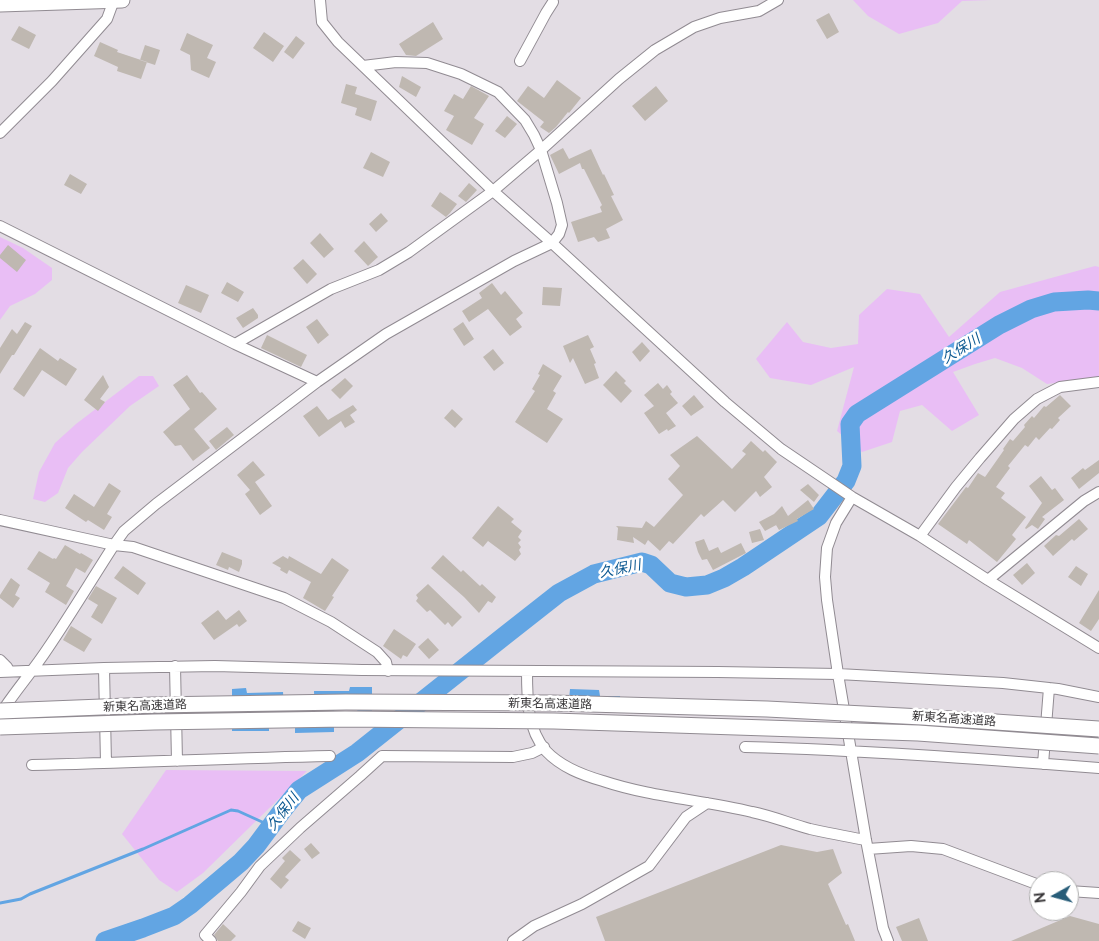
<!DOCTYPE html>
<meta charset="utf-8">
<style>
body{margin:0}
#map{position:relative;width:1099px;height:941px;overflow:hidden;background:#e3dde4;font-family:Raleway,sans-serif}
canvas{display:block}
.north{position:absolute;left:1029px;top:871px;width:50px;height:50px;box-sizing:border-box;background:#fff;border:1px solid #afafaf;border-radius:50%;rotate:263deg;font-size:14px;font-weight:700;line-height:20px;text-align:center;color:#383638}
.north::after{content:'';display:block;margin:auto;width:18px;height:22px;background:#285d79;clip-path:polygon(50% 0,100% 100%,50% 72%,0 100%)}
</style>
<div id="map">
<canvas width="1099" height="941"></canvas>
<div class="north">N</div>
</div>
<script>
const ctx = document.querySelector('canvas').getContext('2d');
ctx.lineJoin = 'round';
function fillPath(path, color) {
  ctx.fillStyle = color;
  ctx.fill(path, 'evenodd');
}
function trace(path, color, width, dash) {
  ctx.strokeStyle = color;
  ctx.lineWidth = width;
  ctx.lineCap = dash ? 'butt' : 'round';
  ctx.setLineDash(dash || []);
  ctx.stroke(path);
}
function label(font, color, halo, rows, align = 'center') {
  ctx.font = font + ' Raleway,"Noto Sans JP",sans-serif';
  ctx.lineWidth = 5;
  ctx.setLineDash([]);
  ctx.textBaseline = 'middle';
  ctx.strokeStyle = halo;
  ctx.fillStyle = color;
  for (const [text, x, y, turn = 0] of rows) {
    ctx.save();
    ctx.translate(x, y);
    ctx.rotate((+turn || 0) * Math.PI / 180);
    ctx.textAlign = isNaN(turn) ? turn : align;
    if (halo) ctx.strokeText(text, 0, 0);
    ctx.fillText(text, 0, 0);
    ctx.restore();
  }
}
const green = new Path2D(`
 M853 0H991L962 1 938 23 899 34 868 16Z
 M0 237 23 248 52 268V280L35 294 10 306 0 320Z
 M1095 266 1099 267V377L1047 384 1022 368 995 358 975 364 953 372 979 415 952 431 922 405 900 411 892 442 862 452 837 431 854 367 811 385 770 378 756 359 787 322 803 342 831 348 858 344 859 315 887 289 920 294 949 337 1000 292Z
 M139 376H153L159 386 130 406 82 452 68 468 58 493 45 502 33 499 39 472 55 443 76 424Z
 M166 770 307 771 203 873 177 892 159 880 122 834Z`);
const water = new Path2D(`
 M350 687H372V711L366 715H358L357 708 334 709V732L295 733V715H315L314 691H349Z
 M246 688 247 693 283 692 284 707H269V731H232V689Z
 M570 689 599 690 600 696H620L621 712 568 710Z`);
const stream = new Path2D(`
 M0 903 21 899 30 894 143 849 231 810 238 811 271 826`);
const river = new Path2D(`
 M105 941 143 928 174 916 190 905 241 862 256 846 282 811 299 790 357 753 503 637 559 593 594 574 642 562 651 565 670 583 686 587 707 585 724 578 743 567 819 516 846 481 852 466 850 424 857 414 999 325 1031 309 1054 302 1088 300 1099 301`);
const building = new Path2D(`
 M829 13 839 32 827 39 816 20Z
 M433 22 443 39 416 56 406 55 399 44Z
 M19 26 36 35 29 49 11 40Z
 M264 32 284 46 273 62 253 48Z
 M187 33 213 45 207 58 216 62 209 78 191 70 190 55 180 50Z
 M296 36 305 43 293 59 284 52Z
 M100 42 118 50 117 52 147 62 141 79 117 71 118 67 94 56Z
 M145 45 160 50 155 65 140 60Z
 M402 76 421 87 416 97 399 87Z
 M557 80 581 98 569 113 568 112 556 127 549 133 540 127 544 122 517 101 528 86 544 98Z
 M346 84 357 87 355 94 377 101 371 121 355 115 357 108 341 103Z
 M471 86 489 96 474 118 484 124 472 145 446 130 454 116 444 111 454 94 463 99Z
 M656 86 668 101 645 121 632 106Z
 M507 116 517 124 505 138 495 131Z
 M563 148 569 159 591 149 603 175 604 174 614 195 611 196 623 220 606 229 610 238 598 242 594 237 578 242 571 222 602 212 600 207 602 205 584 169H582L580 163 559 174 550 155Z
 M371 152 390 162 383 177 363 168Z
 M70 174 87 184 81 194 64 185Z
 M469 183 477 190 466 202 458 196Z
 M440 192 457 204 450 213 446 217 431 206Z
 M381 213 388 221 376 232 369 224Z
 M320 233 334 249 324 258 310 243Z
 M364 241 378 257 368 266 354 251Z
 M8 245 26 260 17 272 0 258V255Z
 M303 259 317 274 307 284 293 268Z
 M227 282 244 292 238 302 221 293Z
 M492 283 501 295 505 291 523 313 516 319 522 327 510 336 488 309 469 322 462 311 482 298 479 293Z
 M186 285 209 295 201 313 178 303Z
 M543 287 562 288 560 306 542 305Z
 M253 308 258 315V318L243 328 236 318Z
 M317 319 329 335 318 344 306 327Z
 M25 322 32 326 14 355H12L0 374V348L12 329 17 334Z
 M463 322 474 339 464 346 453 329Z
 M267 335 307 355 301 367 261 348Z
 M588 335 594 347 590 349 596 363 594 364 599 378 585 384 573 358 570 363 563 346Z
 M642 342 650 351 640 362 632 352Z
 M40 348 58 361 60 358 77 369 66 386 42 370 24 397 13 389Z
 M493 349 504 363 494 371 483 357Z
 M543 364 562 376 553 391 556 393 547 409 563 419 547 443 515 422 535 391 532 389 540 375 538 374Z
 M616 371 626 381 624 383 632 391 621 403 603 385Z
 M103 375 109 387 100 399 105 402 98 411 84 400Z
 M187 375 200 393 202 392 217 409 194 429 210 448 193 461 181 445 175 446 163 432 190 409 173 385Z
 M345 378 353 386 340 399 331 390Z
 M658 383 663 389 667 385 672 392 670 394 678 403 666 413 676 426 668 431 667 429 659 434 644 413 654 406 644 395Z
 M694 395 704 407 691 416 682 406Z
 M1060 395 1071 406 1058 418 1060 420 1052 429 1050 428 1039 440 1036 437 1028 447 1025 445 1008 466 1010 468 996 487 1005 493 1001 498 1026 517 1012 535 1016 539 997 562 969 540 967 544 938 524 966 487 968 488 978 473 985 477 1004 450 1003 449 1010 439 1013 441 1025 427 1024 425 1032 416 1034 418 1044 406 1046 407Z
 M353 405 357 410 350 415 355 422 345 428 341 421 319 437 303 416 317 406 328 420Z
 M452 409 463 419 455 428 444 418Z
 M227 427 234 435 216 450 209 441Z
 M697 436 732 469 746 454 742 451 751 441 763 452 765 450 777 462 764 477 772 487 760 497 756 491 735 512 723 500 704 517 701 514 673 544 669 541 660 551 648 540 645 545 633 537 634 543 617 540 618 528 616 526 642 528 646 521 654 527 683 495 668 479 680 466 670 455Z
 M1099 460V473L1079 489 1071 478 1083 468 1085 470Z
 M253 461 265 475 255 482 272 506 260 515 245 494 250 490 237 475Z
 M1041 476 1052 490 1055 488 1064 500 1042 517 1045 519 1038 529 1032 525 1026 529 1025 528 1042 503 1029 486Z
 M109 483 121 491 107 514 112 517 104 530 88 520 86 522 65 508 74 494 94 507Z
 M808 484 819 495 814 502 800 490Z
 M808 500 814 509 797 519 798 521 779 530 776 525 778 524 765 531 759 522 774 514 782 506 788 516Z
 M498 506 514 519 511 522 522 531 518 537 521 540 518 543 521 547 519 550 521 554 515 561 488 541 483 547 472 538Z
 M1079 519 1088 529 1074 541 1072 539 1053 556 1044 546 1056 535 1059 536Z
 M760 529 764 540 752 543 749 532Z
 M704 539 709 551 718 547 721 553 741 543 746 553 713 570 707 559 702 560 698 552 695 542Z
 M65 545 80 554 81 553 93 560 85 573 76 568 66 586 74 591 66 605 45 592 50 583 27 569 39 551 53 559 54 558 56 559Z
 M222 552 242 560V564L239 572 229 567 228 570 216 565Z
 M443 555 461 572 463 570 480 586 482 584 496 597 492 603 488 601 479 613 464 597 431 568Z
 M283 556 288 559 289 556 321 574 332 558 349 570 332 596 334 597 325 611 303 598 311 582 289 570 287 574 280 570 281 568 272 563Z
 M1027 563 1035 573 1022 585 1013 575Z
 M123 566 146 583 138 595 114 578Z
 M1076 566 1088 574 1081 586 1068 577Z
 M11 578 20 585 15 595 20 598 13 608 0 598V595Z
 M428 584 462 617 452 627 448 622 445 625 430 610 427 612 416 601 418 598 416 595Z
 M96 586 117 598 102 624 91 617 98 605 88 599Z
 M1099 590V619L1091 631 1079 623Z
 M218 610 226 620 239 610 247 621 239 627 237 624 214 640 201 623Z
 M71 626 92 639 84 652 63 640Z
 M394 629 416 644 407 657 403 655 401 659 383 646Z
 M428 638 439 650 429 659 418 647Z
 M311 843 320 853 312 859 304 849Z
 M781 845 817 852 833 849 842 873 828 884 846 925 848 924 855 941H605L596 917Z
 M290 850 301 860 285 877 289 880 281 889 270 879 285 861 282 858Z
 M1070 916 1099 924V941H1011Z
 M919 918 928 941H902L896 927Z
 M298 921 311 928 305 939 292 931Z
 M223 924 236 936 231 941H218L214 935Z`);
const minor = new Path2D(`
 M320 0 322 22 338 42 493 191 552 243 725 402 781 449 852 497 920 536 988 580 1099 648
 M520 61 546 13 553 2
 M0 133 52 81 107 19 114 0
 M0 226 235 344 317 382
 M235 344 331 289 379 270 409 252 493 191 541 150 619 79 655 50 694 27 720 18 759 11 778 0
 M852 497 836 523 827 548 825 577 827 600 838 674 866 840 883 928 888 941
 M0 520 114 545 133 547 284 598 331 622 377 652 386 662 388 671
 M920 536 956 487 980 458 1014 419 1037 399 1060 387 1099 382
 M988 580 1084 501 1099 492
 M0 660 7 667 9 671
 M175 666 177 761
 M104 668 106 763
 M527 671C527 698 527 729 546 751 561 767 582 775 603 781 651 797 702 800 752 812 772 816 791 824 810 829 829 833 848 837 866 840
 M0 672 104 668 215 666 362 670 718 672 838 674 1003 683 1058 689 1099 697
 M1 713C15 691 33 671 48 648 71 614 92 579 114 545L124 531 156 504 317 382 386 334 514 261 552 243 559 234 562 225 557 203 541 150 534 135 525 120 498 92 461 74 427 63 396 62 363 66
 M745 747C863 750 981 759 1099 768
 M1043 764 1049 688
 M32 765C131 763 230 758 330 756
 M868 849 911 846 943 849 1039 885
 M1069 891 1099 893
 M211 941 205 935 241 892 260 866 300 828 360 776 382 756 513 757 532 753 544 747
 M513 941 534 926 582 904 649 866 686 817 707 803`);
const highway = new Path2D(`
 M0 4 122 0`);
const highwayBridge = new Path2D(`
 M0 711 152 705 346 702 553 703 767 709 922 717 1099 729
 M0 727 154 722 345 719 554 721 918 733 1099 746`);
const streetNames = [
 ["新東名高速道路",550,704,1],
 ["新東名高速道路",145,706,-2],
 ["新東名高速道路",954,719,4]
];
const waterNames = [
 ["久保川",961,349,-32],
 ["久保川",620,569,-11],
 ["久保川",283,812,-52]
];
fillPath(green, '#e9bef5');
fillPath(water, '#62a5e3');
trace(stream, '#62a5e3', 3);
trace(river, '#62a5e3', 19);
fillPath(building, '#bfb8b1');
trace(minor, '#918b92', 12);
trace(highway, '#918b92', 17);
trace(minor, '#fff', 10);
trace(highway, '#fff', 15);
trace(highwayBridge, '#918b92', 17, []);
trace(highwayBridge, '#fff', 15);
label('12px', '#383638', '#fff', streetNames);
label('italic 14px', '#08568f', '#fff', waterNames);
</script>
